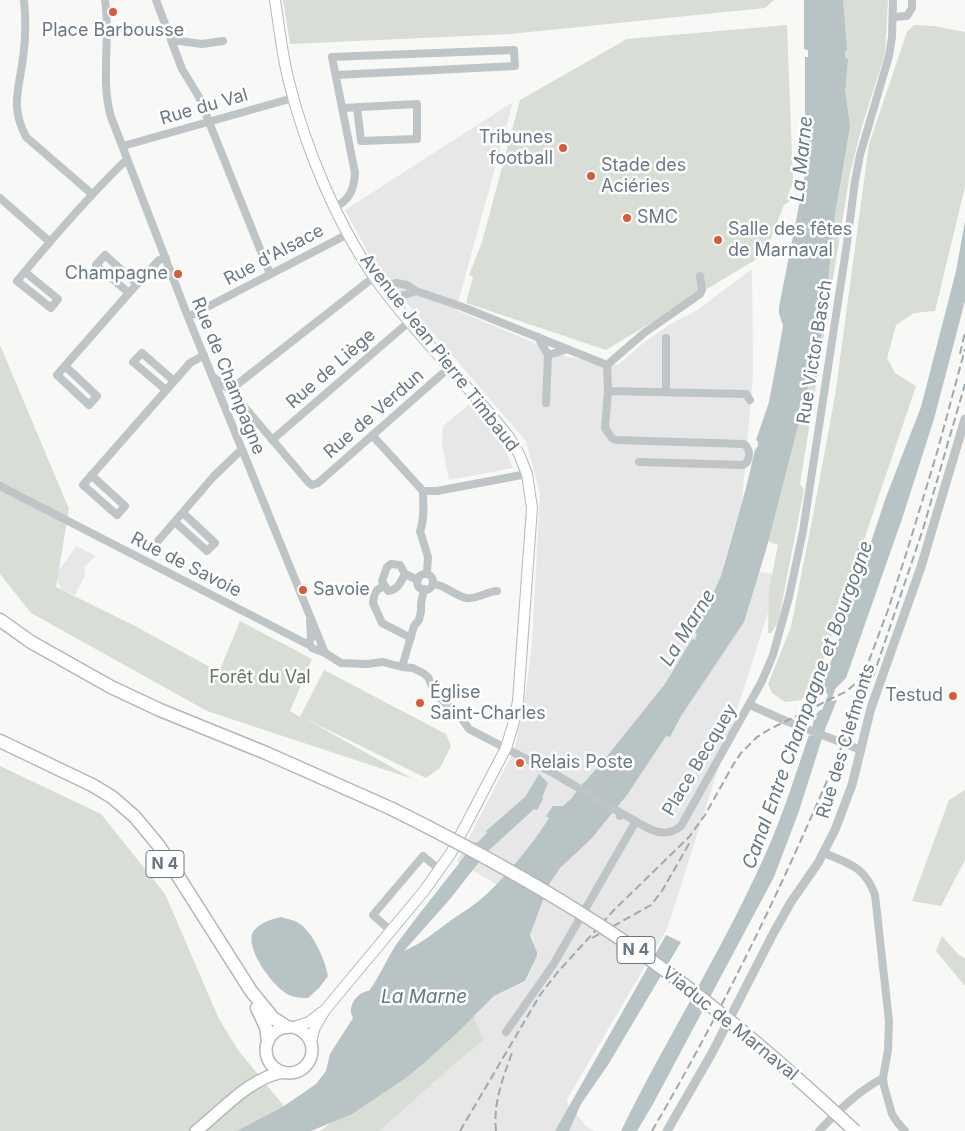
<!DOCTYPE html>
<meta charset="utf-8">
<style>
body{margin:0}
canvas{display:block;background:#f8f8f6}
</style>
<canvas width="965" height="1131"></canvas>
<script>
const ctx = document.querySelector('canvas').getContext('2d');
ctx.lineJoin = 'round';
function fillPath(path, color) {
  ctx.fillStyle = color;
  ctx.fill(path, 'evenodd');
}
function trace(path, color, width, dash) {
  ctx.strokeStyle = color;
  ctx.lineWidth = width;
  ctx.lineCap = dash ? 'butt' : 'round';
  ctx.setLineDash(dash || []);
  ctx.stroke(path);
}
function label(font, color, halo, rows, align = 'center') {
  ctx.font = font + ' Inter,sans-serif';
  ctx.lineWidth = 5;
  ctx.setLineDash([]);
  ctx.textBaseline = 'middle';
  ctx.strokeStyle = halo;
  ctx.fillStyle = color;
  for (const [text, x, y, turn = 0] of rows) {
    ctx.save();
    ctx.translate(x, y);
    ctx.rotate((+turn || 0) * Math.PI / 180);
    ctx.textAlign = isNaN(turn) ? turn : align;
    if (halo) ctx.strokeText(text, 0, 0);
    ctx.fillText(text, 0, 0);
    ctx.restore();
  }
}
const built = new Path2D(`
 M513 102 456 310 568 357 618 365 642 344 669 325 696 311 752 269 753 376 742 501 723 566 780 575 667 929 567 1099 568 1104 587 1127 595 1131H362L494 996 525 982 538 955 532 937 496 884 457 861 514 751 525 699 532 644 540 493 526 441 376 267 345 210Z
 M470 404 502 442 513 468 449 480 442 444 443 426Z
 M76 546 96 556 84 567 85 575 75 595 61 589 55 574 67 560Z`);
const green = new Path2D(`
 M283 0H774L765 8 510 34 290 44Z
 M834 0H888L885 54 862 126 850 173 800 484 804 490 778 623 771 633H768L769 590 778 545 764 540Z
 M787 25 793 183 789 193 793 199 784 205 765 254 606 350 466 303 473 277 469 275 482 242 520 100 627 39Z
 M914 25 934 26 965 32V187L935 311 914 313 896 325 887 358 895 373 916 386 814 688 801 700 785 702 772 693 768 684 791 627 814 510 835 396 869 144 907 32Z
 M0 345 69 509 56 587 135 626 219 672 240 621 312 659 290 711 300 717 324 670 446 734 451 746 440 768 426 778 304 718 413 779 207 711 31 613 0 574Z
 M0 766 101 814 165 894 219 1019 238 1050 284 1106 238 1131H0Z
 M965 790V860L941 906 912 901 949 800Z
 M942 936 959 955 965 958V986L936 951Z
 M473 1014 483 1040 452 1066 379 1131H320Z`);
const water = new Path2D(`
 M804 0H843L847 50 845 51V58L848 59 845 90 850 126 835 214 823 329 766 550 744 622 681 716 670 737 666 736 627 795 591 839 560 868 548 886 530 935 537 952V956L525 981 494 996 458 1032 424 1063 407 1077 352 1114 311 1131H237L284 1106 316 1084 326 1071 330 1054 353 1018C352 1015 350 1012 351 1009 352 1001 360 991 369 991 380 976 387 958 398 942 423 908 450 876 475 842L477 843 487 833 486 831 525 797 539 774 548 783 542 798 543 799 537 810 534 809 487 852 450 899 404 951C418 945 430 936 442 927 454 917 468 910 480 900 504 880 532 845 549 818L546 816 553 806H563L571 799 578 789 600 765 665 684 692 639 695 640 697 634 695 633 721 576 746 488 755 450 758 446V442L756 440 769 402 776 365 783 326 779 313V307L805 175V57H808V50L804 49Z
 M965 221V301L934 419 902 519 846 678 835 689 831 701 837 700 824 732 799 811 774 877 653 1104 637 1131H621C669 1033 729 940 772 839 786 805 797 770 809 735L813 736 816 730 812 728 815 715 820 710H822L828 695 822 686 825 675 832 659 886 497 921 407 956 271Z
 M281 917C287 919 295 920 300 924 314 934 325 960 328 976L319 988 308 998C301 998 296 998 289 995 274 988 247 952 252 934 256 924 272 919 281 917Z
 M666 935 681 942 608 1065 581 1104 569 1131H555Z`);
const minor = new Path2D(`
 M24 0C26 20 26 38 23 58 19 90 10 106 26 137L92 194
 M105 0C111 39 100 79 111 117L188 317 325 653
 M156 0 182 69 199 97 270 274
 M893 17 907 16 912 8V0
 M172 40 202 44 223 41
 M342 108 417 104V139L361 141 357 107
 M123 146 293 98
 M0 198 50 242
 M335 207C350 200 354 189 355 173L332 57 514 50 515 66 336 75
 M25 272 58 299 51 308 17 281C51 240 85 200 123 163L128 161
 M137 284 105 255 96 265 129 293 159 260 166 258
 M381 287 396 283 407 285 416 291 460 306 607 365
 M394 302 404 295 416 291
 M188 317 348 234
 M538 337 548 355
 M666 338V392
 M607 365 608 391 605 428 612 438 616 440 744 444C750 449 750 456 747 462L743 465 639 462
 M607 365 644 333 700 294 702 290 700 276
 M65 366 97 396 89 405 57 375 129 293
 M213 377 230 390 309 483 312 485 318 483 450 367
 M166 390 133 362 142 353 174 381
 M230 390 374 277
 M608 391 746 394 750 400
 M546 403 548 355 568 349
 M372 435 423 491C423 504 425 519 420 531L428 557 427 574
 M272 440 410 321
 M91 475 125 506 117 515 83 485 190 363 204 355
 M0 486 309 645
 M423 491H437L527 474
 M175 522 207 551 215 543 183 513
 M158 541 214 476 238 453 243 451
 M405 574C400 583 398 590 388 591L382 581 387 567 391 564 400 565 405 574 418 580
 M417 582a8 8 0 1 1 16 0a8 8 0 1 1-16 0Z
 M433 584C446 585 453 595 466 598 476 600 487 591 497 591
 M384 586 377 590 374 596 373 603 382 623 411 638
 M310 621 311 638 309 643 312 648 325 653 341 663 367 664 383 662 402 667 413 668 423 673 428 677 435 693 462 719 469 729 553 773 621 813
 M402 667 414 626 419 620 421 611V603L424 589
 M750 705 786 721 861 750
 M620 816 621 813C641 823 661 843 681 826L762 681 773 655 789 597 803 531 847 243 855 181 860 155 889 56 892 37 893 0
 M824 853C850 864 865 867 875 895L889 1021 888 1050 883 1078 884 1086 892 1114 897 1122 905 1131
 M391 931 373 915 423 856 440 870
 M506 1032 553 965 636 821
 M819 1131C838 1111 858 1091 883 1078`);
const tertiary = new Path2D(`
 M667 1131 712 1053 774 932 791 902 818 863 835 830 852 785 871 708 921 567 965 419`);
const secondary = new Path2D(`
 M275 0C279 26 282 53 288 78 305 148 339 230 382 288 421 340 469 386 509 437L519 454 527 474 532 508 518 701 513 725 506 748 451 853 424 891 325 1010 315 1027 311 1042
 M295 1027 309 1022 322 1012`);
const primary = new Path2D(`
 M266 1050a23 23 0 1 1 46 0a23 23 0 1 1-46 0Z
 M196 1131C223 1110 248 1079 283 1072`);
const trunk = new Path2D(`
 M0 620 31 642 111 687 160 710 266 753 390 808
 M0 741 92 785 112 797 135 817 159 846 251 991 273 1018 287 1027
 M257 1008 266 1027 268 1041`);
const rail = new Path2D(`
 M960 354 965 332
 M873 677 923 529 965 384
 M592 938 651 905 662 891 690 842
 M460 1131 540 995 557 973 614 910 689 837 705 815 733 765 741 753 757 737 770 729 847 691 857 682 864 674 888 610 908 548 938 449 965 349
 M496 1131C493 1102 503 1078 513 1050
 M652 1131C707 1037 756 940 801 840 826 784 851 727 872 669`);
const trunkBridge = new Path2D(`
 M390 808C455 840 518 874 579 912 679 974 769 1051 855 1131`);
const markers = [
 [113,12,5,"#d75b36"],
 [563,148,5,"#d75b36"],
 [591,176,5,"#d75b36"],
 [627,218,5,"#d75b36"],
 [718,240,5,"#d75b36"],
 [178,274,5,"#d75b36"],
 [303,590,5,"#d75b36"],
 [953,696,5,"#d75b36"],
 [420,703,5,"#d75b36"],
 [520,763,5,"#d75b36"]
];
const shields = [
 [165,864,38],
 [636,950,38]
];
const shieldNames = [
 ["N 4",165,864],
 ["N 4",636,950]
];
const poiNames = [
 ["Place Barbousse",113,31,"center"],
 ["Tribunes",553,138,"right"],
 ["football",553,159,"right"],
 ["Stade des",601,166],
 ["Aciéries",601,187],
 ["SMC",637,218],
 ["Salle des fêtes",728,230],
 ["de Marnaval",728,251],
 ["Champagne",168,274,"right"],
 ["Savoie",313,590],
 ["Église",430,693],
 ["Saint-Charles",430,714],
 ["Testud",943,696,"right"],
 ["Relais Poste",530,763]
];
const streetNames = [
 ["Rue du Val",204,107,-16],
 ["Rue d'Alsace",274,255,-28],
 ["Rue Victor Basch",815,352,-81],
 ["Avenue Jean Pierre Timbaud",439,353,52],
 ["Rue de Liège",331,369,-41],
 ["Rue de Champagne",228,376,68],
 ["Rue de Verdun",374,414,-41],
 ["Rue de Savoie",186,565,27],
 ["Rue des Clefmonts",846,741,-73],
 ["Place Becquey",700,760,-59],
 ["Viaduc de Marnaval",730,1024,39]
];
const parkNames = [
 ["Forêt du Val",260,678]
];
const waterNames = [
 ["La Marne",802,159,-84],
 ["La Marne",688,628,-58],
 ["Canal Entre Champagne et Bourgogne",808,705,-70],
 ["La Marne",424,997]
];
fillPath(built, '#e6e7e6');
fillPath(green, '#d8ddd5');
fillPath(water, '#b8c3c6');
trace(secondary, '#b4b9bd', 12);
trace(primary, '#b3b8bb', 14);
trace(trunk, '#b3b7ba', 15);
trace(minor, '#bfc4c7', 8);
trace(tertiary, '#bfc4c7', 9);
trace(secondary, '#fff', 10);
trace(primary, '#fff', 11);
trace(trunk, '#fff', 12);
trace(rail, '#a1a8ad', 2, [8, 4]);
trace(trunkBridge, '#b3b7ba', 15, []);
trace(trunkBridge, '#fff', 12);
for (const [x, y, r, color] of markers) {
  const dot = new Path2D();
  dot.arc(x, y, r, 0, 2 * Math.PI);
  ctx.fillStyle = color;
  ctx.fill(dot);
  trace(dot, '#fff', 2);
}
for (const [x, y, w] of shields) {
  const box = new Path2D();
  box.roundRect(x - w / 2, y - 13.5, w, 27, 4);
  ctx.fillStyle = '#fff';
  ctx.fill(box);
  trace(box, '#697884', 1);
}
label('bold 16px', '#697884', null, shieldNames);
label('18px', '#697884', '#fff', poiNames, 'left');
label('18px', '#697884', '#fff', streetNames);
label('18px', '#677764', '#fff', parkNames);
label('italic 19px', '#65797f', '#fff', waterNames);
</script>
